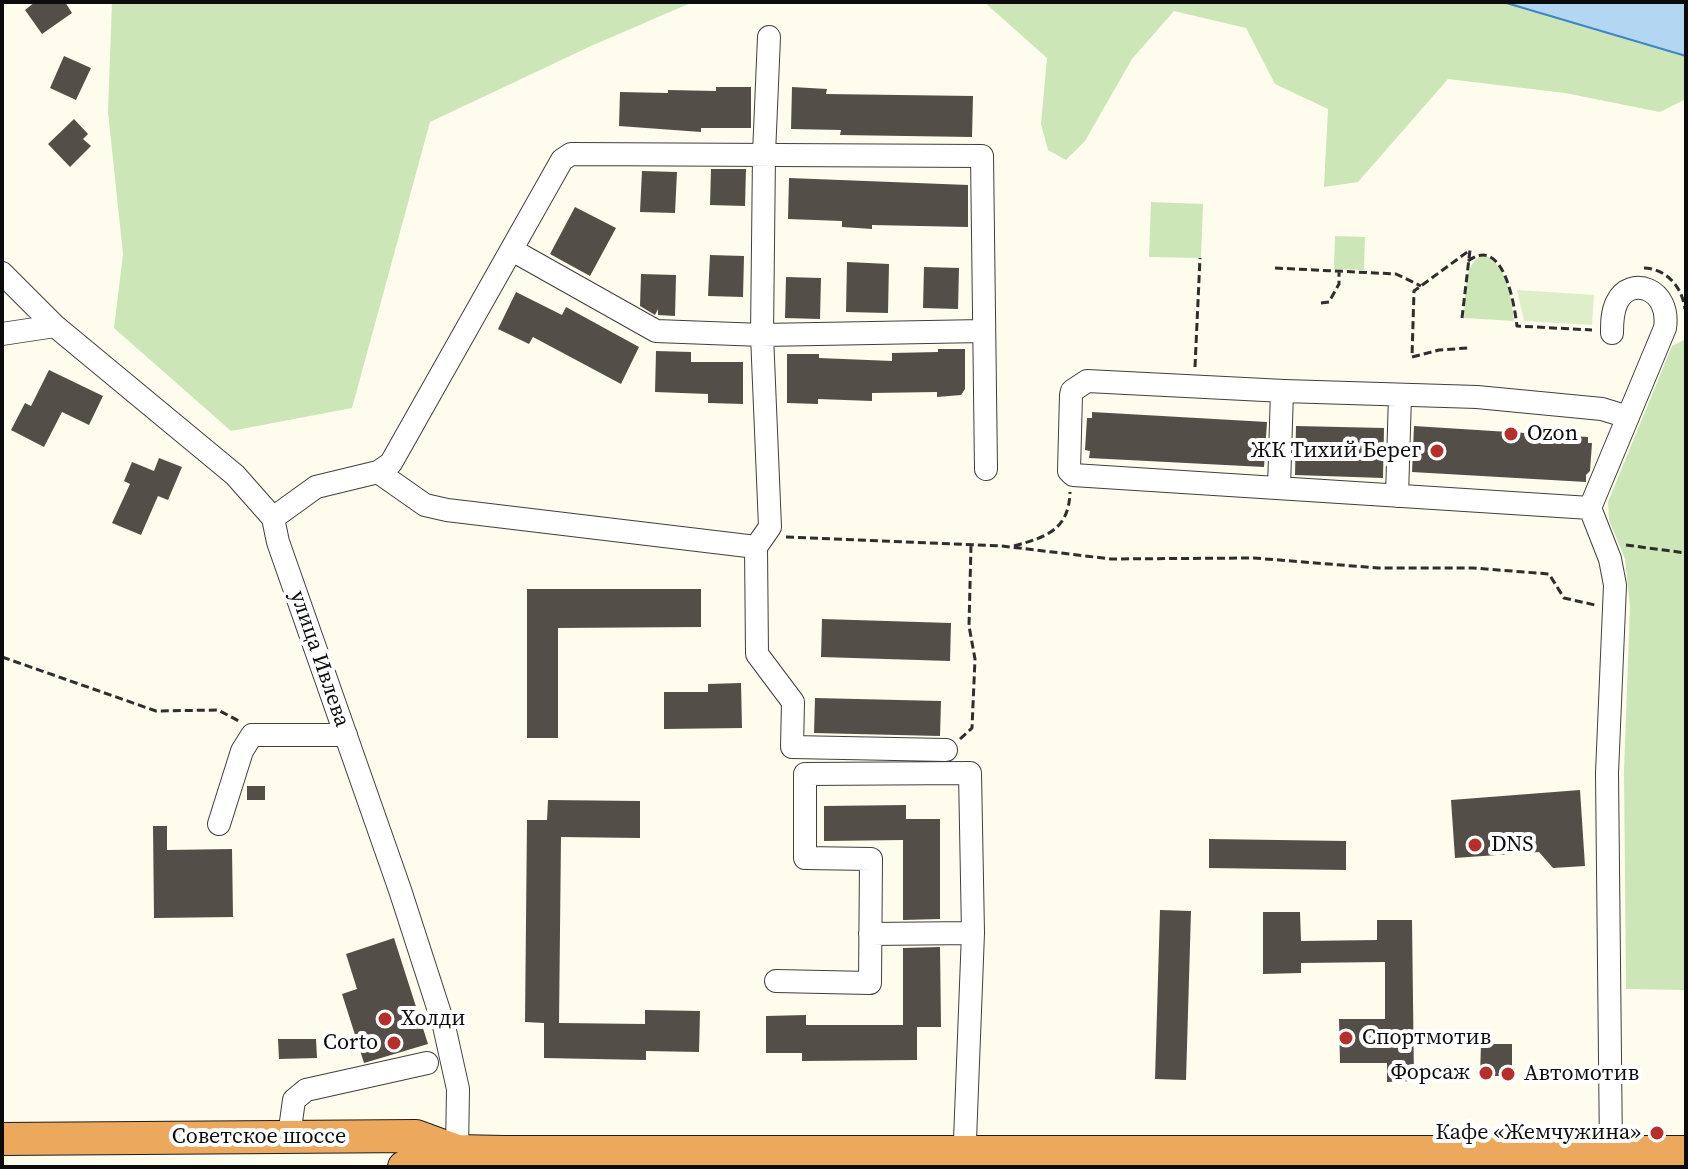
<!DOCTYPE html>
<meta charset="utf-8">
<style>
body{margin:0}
#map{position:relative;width:1688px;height:1169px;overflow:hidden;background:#fefcec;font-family:"Source Serif 4",serif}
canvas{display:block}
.frame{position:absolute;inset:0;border:4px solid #0c0c0c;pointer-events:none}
</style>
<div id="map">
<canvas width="1688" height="1169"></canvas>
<div class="frame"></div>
</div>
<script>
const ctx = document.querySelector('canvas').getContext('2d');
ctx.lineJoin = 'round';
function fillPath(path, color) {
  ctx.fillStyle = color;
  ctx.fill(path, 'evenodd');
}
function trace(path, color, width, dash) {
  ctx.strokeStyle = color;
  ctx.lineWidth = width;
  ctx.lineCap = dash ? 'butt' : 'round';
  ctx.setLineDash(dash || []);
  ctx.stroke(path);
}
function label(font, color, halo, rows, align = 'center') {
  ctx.font = font + ' "Source Serif 4",serif';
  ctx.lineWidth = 8;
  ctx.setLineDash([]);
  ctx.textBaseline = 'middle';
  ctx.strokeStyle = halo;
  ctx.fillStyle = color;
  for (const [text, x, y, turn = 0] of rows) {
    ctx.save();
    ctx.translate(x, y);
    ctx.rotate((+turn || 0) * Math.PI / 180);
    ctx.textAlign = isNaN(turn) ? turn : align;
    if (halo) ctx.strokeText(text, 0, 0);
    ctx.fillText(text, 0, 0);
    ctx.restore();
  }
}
const green = new Path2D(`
 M112 2H693L591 46 430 122 352 408 231 431 114 328 123 254 108 112Z
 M984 2H1503L1686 56V99L1660 112 1565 93 1448 79 1358 182 1324 187 1328 109 1275 84 1246 28 1174 11 1132 59 1085 141 1066 160 1048 150 1041 124 1047 58Z
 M1151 202 1203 204 1201 258 1149 257Z
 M1335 236 1365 237 1364 270 1334 269Z
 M1483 255C1506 261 1512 300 1514 321L1464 318C1466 299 1462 262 1483 255Z
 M1686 339V990L1626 989 1624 771 1630 606 1625 559 1609 520 1608 502 1672 346Z`);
const pitch = new Path2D(`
 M1517 290 1594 295 1592 325 1524 321Z`);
const water = new Path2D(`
 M1503 2H1686V56Z`);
const building = new Path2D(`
 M35 2H65L72 13 42 34 25 10Z
 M64 56 91 68 76 100 50 88Z
 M716 87H751V128H701V132L619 126 620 92 668 93V90L716 91Z
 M792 87 827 89 826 94 973 96 972 137 840 135 841 130 791 129Z
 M74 119 88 134 83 139 91 146 70 167 48 144Z
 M711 169H746L745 206 710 205Z
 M642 171 677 172 675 213 640 212Z
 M789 178 968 185V227L872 225V229L842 227V221L788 219Z
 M575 207 616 228 590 276 550 254Z
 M710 255 744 256 743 297 708 296Z
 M847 262 889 264 888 313 846 312Z
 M924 267 959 268 958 309 923 308Z
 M641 274 676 275 675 316 658 315V309L655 315 640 306Z
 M786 277 821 278 820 319 785 318Z
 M516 292 562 315 566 307 639 347 621 384 533 337 529 344 498 329Z
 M938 349H965V389L961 395 937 397V392L872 393V401L818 399V404L787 403V354H819V358L892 361V353L938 352Z
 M656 351 691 352V362H743V404L708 403V394L655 392Z
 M49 370 103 396 89 425 62 412 44 447 11 430 25 403 31 406Z
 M1092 412 1267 422 1264 467 1089 458 1090 451 1085 450 1087 418H1092Z
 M1296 426 1384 428 1383 478 1295 475Z
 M1414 426 1588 437V443H1592L1590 471 1586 475V482L1412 472Z
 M159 458 182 467 168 500 158 496 141 535 112 523 130 484 124 481 132 462 154 471Z
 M527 589H701V627L558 628V738H527Z
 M822 619 951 623 950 661 821 657Z
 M741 683 742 728 664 729V692H708V684Z
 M815 698 941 701 940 736 814 733Z
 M247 786H265V800H247Z
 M1580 790 1585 866 1553 868 1539 852 1455 858 1451 800Z
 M548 800 640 801V838L561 837 559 1023 645 1024V1010L700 1011 699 1052 646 1051V1060L544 1058V1023L525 1022 527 820H547Z
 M906 805V819H940V919L903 920V840L824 841V806Z
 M153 826H167V850L232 849 233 917 154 918Z
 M1209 839 1346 841V870L1209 868Z
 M1160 910 1191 911 1186 1080 1155 1079Z
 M1263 912H1300L1301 941 1377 940V920H1412L1414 1081 1387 1082V1063H1340L1339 1019H1385V962L1301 963V973L1263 974Z
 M394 938 428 1044 364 1063 342 994 357 989 346 954Z
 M940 947 941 1027H917V1060L802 1061V1053H766V1016L806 1015V1025H903V948Z
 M278 1039H316L317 1058 279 1059Z
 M1481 1044H1512V1076H1480Z`);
const path = new Path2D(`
 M1468 261C1503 235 1514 302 1517 326L1592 330
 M1275 268 1396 274 1421 286
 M1644 268C1667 269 1682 287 1685 309
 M1321 303 1329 302 1339 284V270
 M1462 318 1470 250 1414 291 1412 357 1439 350 1468 348
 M1195 367 1200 258
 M786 537 1002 546 1111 559 1254 558 1378 568H1473L1549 574 1564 598 1595 605
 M1626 545 1686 553
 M1014 546C1046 537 1069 530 1070 492
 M2 657 156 711 218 710 239 721
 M960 739 972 728 975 659 969 626 971 545`);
const minor = new Path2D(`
 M769 37 764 154 762 335 770 527 756 547 757 654 793 702 792 747 946 750
 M512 250 656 331 762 335 983 331
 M2 273 55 326 235 475 273 518 278 542 400 890 444 1026 458 1089 457 1151
 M2 334 55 326
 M378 472 425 505 447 510 756 547
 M1279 488 1282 391
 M1397 496 1400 395
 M1590 508 1073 475 1069 471 1071 395 1072 391 1087 381 1284 391 1477 397 1602 409 1628 417
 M273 518 316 487 378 472 391 463 562 160 571 154 982 156 986 469
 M219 824 242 751 252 735H346
 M870 934 973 933 964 1166
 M776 981 870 983 871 859 805 858V774L970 773 973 933
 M289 1136 294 1100 306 1090 427 1063
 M1611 1153 1607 773 1615 585 1610 559 1590 508 1665 328C1671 288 1630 275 1617 302 1612 312 1612 323 1612 333`);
const highway = new Path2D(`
 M2 1139 416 1136 457 1151 505 1152H1686
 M404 1167H416L457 1151`);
const markers = [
 [1511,434,8,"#b3302c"],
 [1437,451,8,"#b3302c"],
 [1475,845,8,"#b3302c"],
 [385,1019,8,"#b3302c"],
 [1346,1038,8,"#b3302c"],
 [394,1043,8,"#b3302c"],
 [1486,1073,8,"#b3302c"],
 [1508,1074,8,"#b3302c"],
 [1657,1133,8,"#b3302c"]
];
const poiNames = [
 ["Ozon",1527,434],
 ["ЖК Тихий Берег",1421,451,"right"],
 ["DNS",1491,845],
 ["Холди",401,1019],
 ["Спортмотив",1362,1038],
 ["Corto",378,1043,"right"],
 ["Форсаж",1470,1073,"right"],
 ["Автомотив",1524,1074],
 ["Кафе «Жемчужина»",1641,1133,"right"]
];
const streetNames = [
 ["улица Ивлева",319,659,71],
 ["Советское шоссе",259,1137]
];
fillPath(green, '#cce6b8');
fillPath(pitch, '#deeec9');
fillPath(water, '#b3d6f2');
trace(water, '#3f85c5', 2);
fillPath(building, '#544e49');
trace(minor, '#3f3f3f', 24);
trace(highway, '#1d1d1d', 34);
trace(path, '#2e2e2e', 3, [8, 4]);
trace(minor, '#fff', 22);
trace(highway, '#eca85c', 32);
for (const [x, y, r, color] of markers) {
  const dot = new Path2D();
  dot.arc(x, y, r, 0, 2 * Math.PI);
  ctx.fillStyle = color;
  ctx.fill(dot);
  trace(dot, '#fff', 3);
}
label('22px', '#0c0c0c', '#fff', poiNames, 'left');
label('22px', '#0c0c0c', '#fff', streetNames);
</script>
